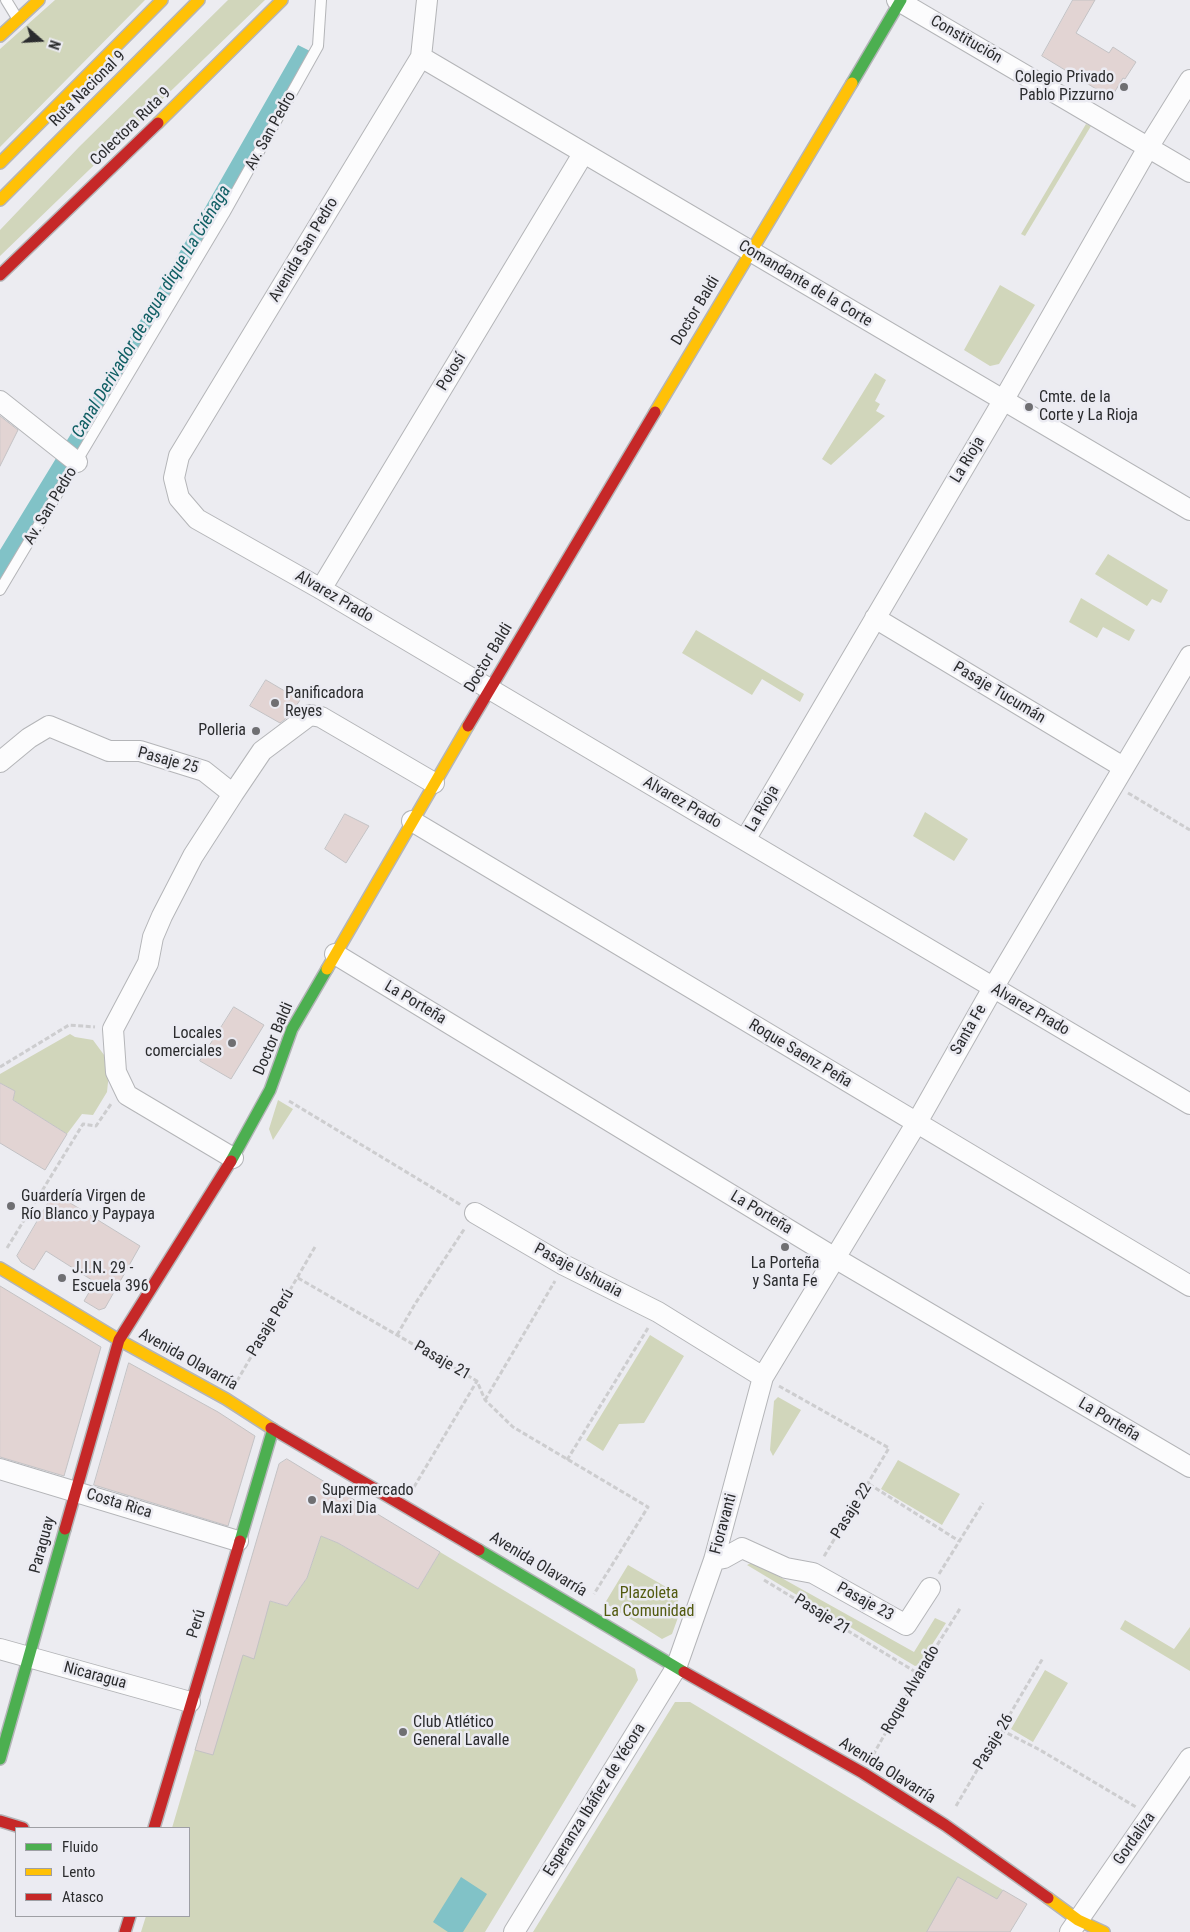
<!DOCTYPE html>
<meta charset="utf-8">
<style>
body{margin:0}
#map{position:relative;width:1190px;height:1932px;overflow:hidden;background:#ececf1;font-family:"Roboto Condensed",sans-serif}
canvas{display:block}
.legend{position:absolute;left:15px;top:1827px;width:175px;height:90px;box-sizing:border-box;background:#ebebf2;border:1px solid #9e9fa4;margin:0;padding:6px 9px;list-style:none;font-size:15px;color:#2b2c2e}
.legend li{display:flex;align-items:center;gap:10px;height:25px}
.legend b{width:25px;border:1px solid #9e9fa4}
.north{position:absolute;left:15px;top:15px;width:50px;height:50px;-webkit-text-stroke:4px #ebebf2;paint-order:stroke;rotate:109deg;font-size:14px;font-weight:700;line-height:20px;text-align:center;color:#2b2c2e}
.north::after{content:'';display:block;margin:auto;width:18px;height:22px;background:#2b2c2e;clip-path:polygon(50% 0,100% 100%,50% 72%,0 100%)}
</style>
<div id="map">
<canvas width="1190" height="1932"></canvas>
<ul class="legend">
<li><b style="height:6px;background:#4caf50"></b>Fluido</li>
<li><b style="height:6px;background:#ffc107"></b>Lento</li>
<li><b style="height:6px;background:#c62828"></b>Atasco</li>
</ul>
<div class="north">N</div>
</div>
<script>
const ctx = document.querySelector('canvas').getContext('2d');
ctx.lineJoin = 'round';
function fillPath(path, color) {
  ctx.fillStyle = color;
  ctx.fill(path, 'evenodd');
}
function trace(path, color, width, dash) {
  ctx.strokeStyle = color;
  ctx.lineWidth = width;
  ctx.lineCap = dash ? 'butt' : 'round';
  ctx.setLineDash(dash || []);
  ctx.stroke(path);
}
function label(font, color, halo, rows, align = 'center') {
  ctx.font = font + ' "Roboto Condensed",sans-serif';
  ctx.lineWidth = 5;
  ctx.setLineDash([]);
  ctx.textBaseline = 'middle';
  ctx.strokeStyle = halo;
  ctx.fillStyle = color;
  for (const [text, x, y, turn = 0] of rows) {
    ctx.save();
    ctx.translate(x, y);
    ctx.rotate((+turn || 0) * Math.PI / 180);
    ctx.textAlign = isNaN(turn) ? turn : align;
    if (halo) ctx.strokeText(text, 0, 0);
    ctx.fillText(text, 0, 0);
    ctx.restore();
  }
}
const green = new Path2D(`
 M55 0H145L0 147V49Z
 M228 0H265L0 256V230L79 147Z
 M1086 124 1091 126 1025 236 1021 234Z
 M1000 285 1035 305 999 364 990 366 964 350Z
 M875 373 886 380 875 401 880 404 876 411 885 416 831 465 822 459Z
 M1108 554 1168 590 1161 603 1152 599 1147 606 1095 574Z
 M1081 598 1135 630 1129 641 1103 627 1097 638 1069 622Z
 M696 630 804 694 800 702 762 679 752 695 682 653Z
 M925 812 968 839 954 861 913 836Z
 M70 1034 75 1037 93 1040 110 1063 107 1092 93 1115 82 1114 67 1134 13 1100 15 1091 0 1083V1074Z
 M278 1100 293 1109 273 1140 269 1129Z
 M650 1335 684 1356 644 1423 619 1424 603 1451 586 1440Z
 M778 1397 801 1410 773 1456 770 1450 774 1401Z
 M898 1460 960 1494 942 1525 881 1489Z
 M321 1536 338 1543 418 1589 440 1552 635 1669 638 1680 485 1932H141L146 1916H189V1828H172L241 1593 287 1606 307 1578Z
 M753 1562 914 1652 935 1618 946 1623 919 1665 915 1666 747 1565Z
 M628 1565 680 1595 677 1604 680 1612 672 1634 662 1639 605 1603Z
 M1125 1620 1174 1649 1190 1627V1671L1120 1629Z
 M1045 1670 1068 1683 1033 1742 1011 1729Z
 M675 1702H690L1003 1890 994 1905 990 1895 958 1878 965 1932H533Z`);
const water = new Path2D(`
 M298 45 312 52 281 110 0 581V550L146 311Z
 M461 1877 487 1894 463 1932H448L433 1922Z`);
const building = new Path2D(`
 M1073 0H1095L1076 33 1109 53 1113 47 1136 62 1125 79 1123 78 1111 98 1042 56Z
 M0 416 18 430 0 466Z
 M266 680 300 700 290 715 280 723 250 706Z
 M345 814 369 826 346 863 325 849Z
 M234 1007 264 1025 231 1079 200 1061Z
 M0 1083 15 1091 13 1100 67 1134 45 1170 0 1143Z
 M54 1193 140 1246 105 1308 99 1310 84 1301 95 1282 46 1251 34 1270 21 1262 17 1256Z
 M0 1286 101 1347 64 1476 0 1457Z
 M129 1363 218 1412 255 1436 228 1526 94 1485Z
 M287 1459 440 1552 418 1589 338 1543 321 1536 307 1578 287 1606 270 1601 254 1659 243 1655 213 1755 195 1750 279 1464Z
 M958 1877 997 1899 1003 1890 1027 1904 1010 1932H927Z`);
const path = new Path2D(`
 M1128 793 1190 830
 M0 1067 69 1025 95 1027
 M289 1101 461 1205
 M7 1248 83 1124 96 1126 111 1104
 M298 1278 477 1381 485 1400 513 1427 648 1507 594 1594
 M397 1335 415 1304 465 1228
 M237 1381 315 1247
 M779 1386 889 1448 823 1558
 M485 1400 555 1281
 M567 1460 648 1328
 M869 1484 959 1541
 M414 1487 477 1381
 M939 1574 983 1503
 M764 1580 919 1674
 M1001 1730 1040 1750 1136 1807
 M873 1755 919 1674 961 1607
 M956 1806 1043 1658`);
const lane = new Path2D(`
 M6 0 17 18
 M0 590 224 214 318 46 321 0`);
const street = new Path2D(`
 M427 0 421 57 179 456 174 478 179 498 197 519 321 589 1190 1104
 M897 0 1190 172
 M421 57 1190 510
 M0 401 77 462
 M321 589 583 154
 M875 618 1123 767
 M0 762 29 738 49 726 109 751H140L204 771 233 794 262 751 310 715 321 717 434 783
 M233 794 193 856 162 916 153 937 148 963 113 1029 116 1072 127 1095 233 1158
 M412 821 1190 1286
 M745 840 1003 401 1149 146 1190 80
 M335 954 835 1258 1190 1467
 M475 1213 564 1265 658 1312 763 1377
 M0 1469 238 1541
 M714 1560 724 1558 742 1548 786 1568 813 1573 906 1625 930 1588
 M0 1649 190 1702
 M514 1932 676 1668 714 1560 763 1377 916 1124 993 988 1190 656
 M1070 1932 1190 1758`);
const fast = new Path2D(`
 M852 83 901 0
 M231 1161 270 1090 292 1029 327 969
 M240 1541 273 1429
 M479 1550 684 1672
 M0 1759 65 1529`);
const slow = new Path2D(`
 M0 36 39 0
 M158 123 282 0
 M0 163 162 0
 M0 200 199 0
 M655 412 852 83
 M327 969 468 726
 M0 1268 119 1340 226 1399 271 1428
 M1048 1898 1078 1920 1104 1932`);
const jam = new Path2D(`
 M0 275 158 123
 M468 726 655 412
 M271 1428 479 1550
 M65 1529 119 1340 231 1161
 M684 1672 863 1773 945 1825 1048 1898
 M0 1821 23 1828
 M154 1828 240 1541
 M125 1932 130 1916`);
const markers = [
 [1124,87,5,"#6f6f72"],
 [1029,407,5,"#6f6f72"],
 [275,703,5,"#6f6f72"],
 [256,731,5,"#6f6f72"],
 [232,1043,5,"#6f6f72"],
 [11,1206,5,"#6f6f72"],
 [785,1247,5,"#6f6f72"],
 [62,1278,5,"#6f6f72"],
 [312,1500,5,"#6f6f72"],
 [403,1732,5,"#6f6f72"]
];
const streetNames = [
 ["Constitución",966,40,30],
 ["Ruta Nacional 9",88,89,-45],
 ["Colectora Ruta 9",131,127,-44],
 ["Av. San Pedro",271,131,-61],
 ["Avenida San Pedro",304,250,-59],
 ["Comandante de la Corte",805,284,31],
 ["Doctor Baldi",696,311,-59],
 ["Potosí",452,372,-59],
 ["La Rioja",968,460,-59],
 ["Av. San Pedro",51,506,-59],
 ["Alvarez Prado",334,597,30],
 ["Doctor Baldi",489,658,-59],
 ["Pasaje Tucumán",999,693,31],
 ["Pasaje 25",168,761,15],
 ["Alvarez Prado",682,803,30],
 ["La Rioja",763,809,-60],
 ["La Porteña",415,1003,31],
 ["Alvarez Prado",1030,1010,30],
 ["Santa Fe",969,1030,-60],
 ["Doctor Baldi",274,1039,-67],
 ["Roque Saenz Peña",800,1054,31],
 ["La Porteña",761,1213,31],
 ["Pasaje Ushuaia",578,1271,28],
 ["Pasaje Perú",271,1323,-59],
 ["Avenida Olavarría",188,1360,29],
 ["Pasaje 21",442,1361,30],
 ["La Porteña",1109,1420,31],
 ["Costa Rica",119,1504,17],
 ["Pasaje 22",852,1511,-58],
 ["Fioravanti",724,1524,-75],
 ["Paraguay",43,1545,-75],
 ["Avenida Olavarría",538,1565,31],
 ["Pasaje 23",865,1602,29],
 ["Pasaje 21",822,1615,32],
 ["Perú",197,1624,-73],
 ["Nicaragua",95,1676,15],
 ["Roque Alvarado",911,1690,-60],
 ["Pasaje 26",994,1742,-59],
 ["Avenida Olavarría",887,1771,32],
 ["Esperanza Ibáñez de Yécora",595,1800,-58],
 ["Gordaliza",1135,1839,-55]
];
const poiNames = [
 ["Colegio Privado",1114,78,"right"],
 ["Pablo Pizzurno",1114,96,"right"],
 ["Cmte. de la",1039,398],
 ["Corte y La Rioja",1039,416],
 ["Panificadora",285,694],
 ["Reyes",285,712],
 ["Polleria",246,731,"right"],
 ["Locales",222,1034,"right"],
 ["comerciales",222,1052,"right"],
 ["Guardería Virgen de",21,1197],
 ["Río Blanco y Paypaya",21,1215],
 ["La Porteña",785,1264,"center"],
 ["y Santa Fe",785,1282,"center"],
 ["J.I.N. 29 -",72,1269],
 ["Escuela 396",72,1287],
 ["Supermercado",322,1491],
 ["Maxi Dia",322,1509],
 ["Club Atlético",413,1723],
 ["General Lavalle",413,1741]
];
const parkNames = [
 ["Plazoleta",649,1594],
 ["La Comunidad",649,1612]
];
const waterNames = [
 ["Canal Derivador de agua dique La Ciénaga",152,312,-59]
];
fillPath(green, '#d1d6bb');
fillPath(water, '#81c2c7');
fillPath(building, '#e2d4d3');
trace(building, '#c3c2c4', 1);
trace(lane, '#b4b5b8', 12);
trace(street, '#b4b5b8', 22);
trace(fast, '#b4b5b8', 14);
trace(slow, '#b4b5b8', 14);
trace(jam, '#b4b5b8', 14);
trace(path, '#cdcdcf', 3, [5, 2.5]);
trace(lane, '#fcfcfd', 10);
trace(street, '#fcfcfd', 20);
trace(fast, '#4caf50', 11);
trace(slow, '#ffc107', 11);
trace(jam, '#c62828', 11);
for (const [x, y, r, color] of markers) {
  const dot = new Path2D();
  dot.arc(x, y, r, 0, 2 * Math.PI);
  ctx.fillStyle = color;
  ctx.fill(dot);
  trace(dot, '#ebebf2', 2);
}
label('16px', '#2b2c2e', '#ebebf2', streetNames);
label('16px', '#2b2c2e', '#ebebf2', poiNames, 'left');
label('16px', '#525a0f', '#ebebf2', parkNames);
label('italic 18px', '#105f64', '#ebebf2', waterNames);
</script>
